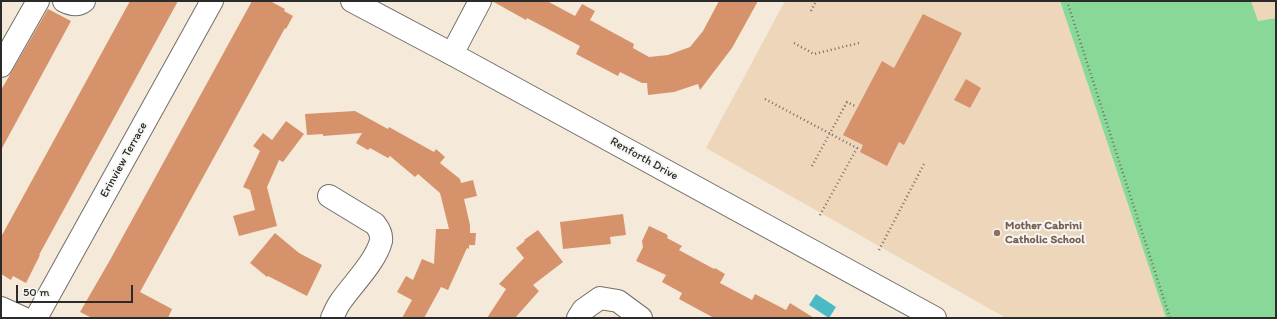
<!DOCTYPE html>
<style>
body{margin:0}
#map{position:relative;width:1277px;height:319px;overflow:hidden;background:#f5e9d9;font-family:Itim,sans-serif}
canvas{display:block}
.frame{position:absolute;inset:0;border:2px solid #2b2b2b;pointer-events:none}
.scale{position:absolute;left:16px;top:285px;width:117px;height:18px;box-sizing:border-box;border:2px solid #2b2b2b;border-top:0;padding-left:5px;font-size:12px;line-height:14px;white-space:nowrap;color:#2b2b2b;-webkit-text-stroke:3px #f6f6f2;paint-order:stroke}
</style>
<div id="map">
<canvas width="1277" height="319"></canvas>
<div class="frame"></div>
<div class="scale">50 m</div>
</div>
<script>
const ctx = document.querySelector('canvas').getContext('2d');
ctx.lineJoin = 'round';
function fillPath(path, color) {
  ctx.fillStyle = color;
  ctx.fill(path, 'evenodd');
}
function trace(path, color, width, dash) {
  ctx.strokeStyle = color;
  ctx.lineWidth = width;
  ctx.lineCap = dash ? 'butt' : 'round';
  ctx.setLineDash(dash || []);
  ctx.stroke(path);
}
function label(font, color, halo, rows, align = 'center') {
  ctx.font = font + ' Itim,sans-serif';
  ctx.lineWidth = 4;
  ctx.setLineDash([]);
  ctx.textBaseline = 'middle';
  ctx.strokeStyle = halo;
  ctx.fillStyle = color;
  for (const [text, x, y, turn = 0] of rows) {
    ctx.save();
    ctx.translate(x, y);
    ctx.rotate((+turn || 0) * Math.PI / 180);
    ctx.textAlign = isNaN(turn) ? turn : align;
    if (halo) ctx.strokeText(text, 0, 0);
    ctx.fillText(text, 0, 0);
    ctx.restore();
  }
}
const built = new Path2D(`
 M785 1H1060L1166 318H1006L706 148Z
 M1251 1H1276V18L1258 21Z`);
const green = new Path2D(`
 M1060 1H1251L1258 21 1276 18V318H1166Z`);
const water = new Path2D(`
 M816 294 836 307 829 318 809 305Z`);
const building = new Path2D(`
 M130 1H178L39 255H40L26 283 13 276 11 280 1 274V237Z
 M252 1H270L285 9 284 11 293 16 286 29 285 28 140 292 172 309 168 318H92L80 312 110 260Z
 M492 1H547L575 16 582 4 595 11 590 20 634 44 633 48 649 57 668 55 690 47 703 31 719 1H758L732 48 700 90 698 84 674 92 648 95 647 83H642L620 72 618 76 576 54 580 46 527 18 526 20Z
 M48 9 71 21 1 150V90Z
 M923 14 962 33 904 145 899 142 887 166 860 152 863 145 843 135 882 61 894 68Z
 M966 79 981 88 970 108 954 100Z
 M355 111 388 129 389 127 434 152 436 149 445 157 440 163 460 179 461 183 473 180 477 196 464 199 470 225V233H476L475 245H469V249L467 248 448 290 441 287 424 318H402L412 300 397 292 406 276 413 280 422 259 434 264 436 229H449L440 193 418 174 415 177 390 156 388 158 370 148 368 150 356 143 362 133 323 136V134L307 135 305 114Z
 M286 121 304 134 283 162 279 160 267 187 277 226 239 236 233 216 255 210 250 190 243 187 260 151 253 146 263 133 272 140Z
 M623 214 626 235 610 237 611 244 563 249 560 222Z
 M649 226 666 234 668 236 667 238 682 246 679 250 714 269 715 268 725 274 720 283 752 300 755 294 786 310 790 303 814 318H714L679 299 682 293 662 282 666 275 636 261 643 247 642 241Z
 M538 230 563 262 533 285 539 291 515 318H487L506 289 499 284 524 258 516 248 525 241 524 240Z
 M275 233 299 253 322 265 307 296 268 276 267 277 250 263Z`);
const path = new Path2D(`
 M1067 1 1170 318
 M811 11 816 1
 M794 43 814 54 859 43
 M765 99 857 148 819 217
 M812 166 847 102 855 106
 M879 250 924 164`);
const minor = new Path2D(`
 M64 1C70 4 78 6 84 1
 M452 54 480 1
 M1 66 38 1
 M329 196 375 224C379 229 382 234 381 241 376 261 352 285 341 301 337 306 335 312 332 318
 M1 308 23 318
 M36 318 212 1
 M578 318 583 310 600 298 618 301 641 318`);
const major = new Path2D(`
 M352 1 452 54 935 318`);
const markers = [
 [997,233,4,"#8d6e63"]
];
const streetNames = [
 ["Renforth Drive",644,159,29],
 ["Erinview Terrace",124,160,-61]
];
const educationNames = [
 ["Mother Cabrini",1005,226],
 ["Catholic School",1005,240]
];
fillPath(built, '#eed6bb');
fillPath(green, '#88d898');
fillPath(water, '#4cbac5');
fillPath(building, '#d6936b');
trace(minor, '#726e68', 24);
trace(major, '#726e68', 24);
trace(path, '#726e68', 2.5, [1, 3]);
trace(minor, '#fff', 22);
trace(major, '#fff', 22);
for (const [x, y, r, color] of markers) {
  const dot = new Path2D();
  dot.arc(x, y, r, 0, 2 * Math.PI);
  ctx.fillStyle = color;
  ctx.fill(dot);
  trace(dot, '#f6f6f2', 1.5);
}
label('12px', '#2b2b2b', '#f6f6f2', streetNames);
label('bold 12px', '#785e54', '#f6f6f2', educationNames, 'left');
</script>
